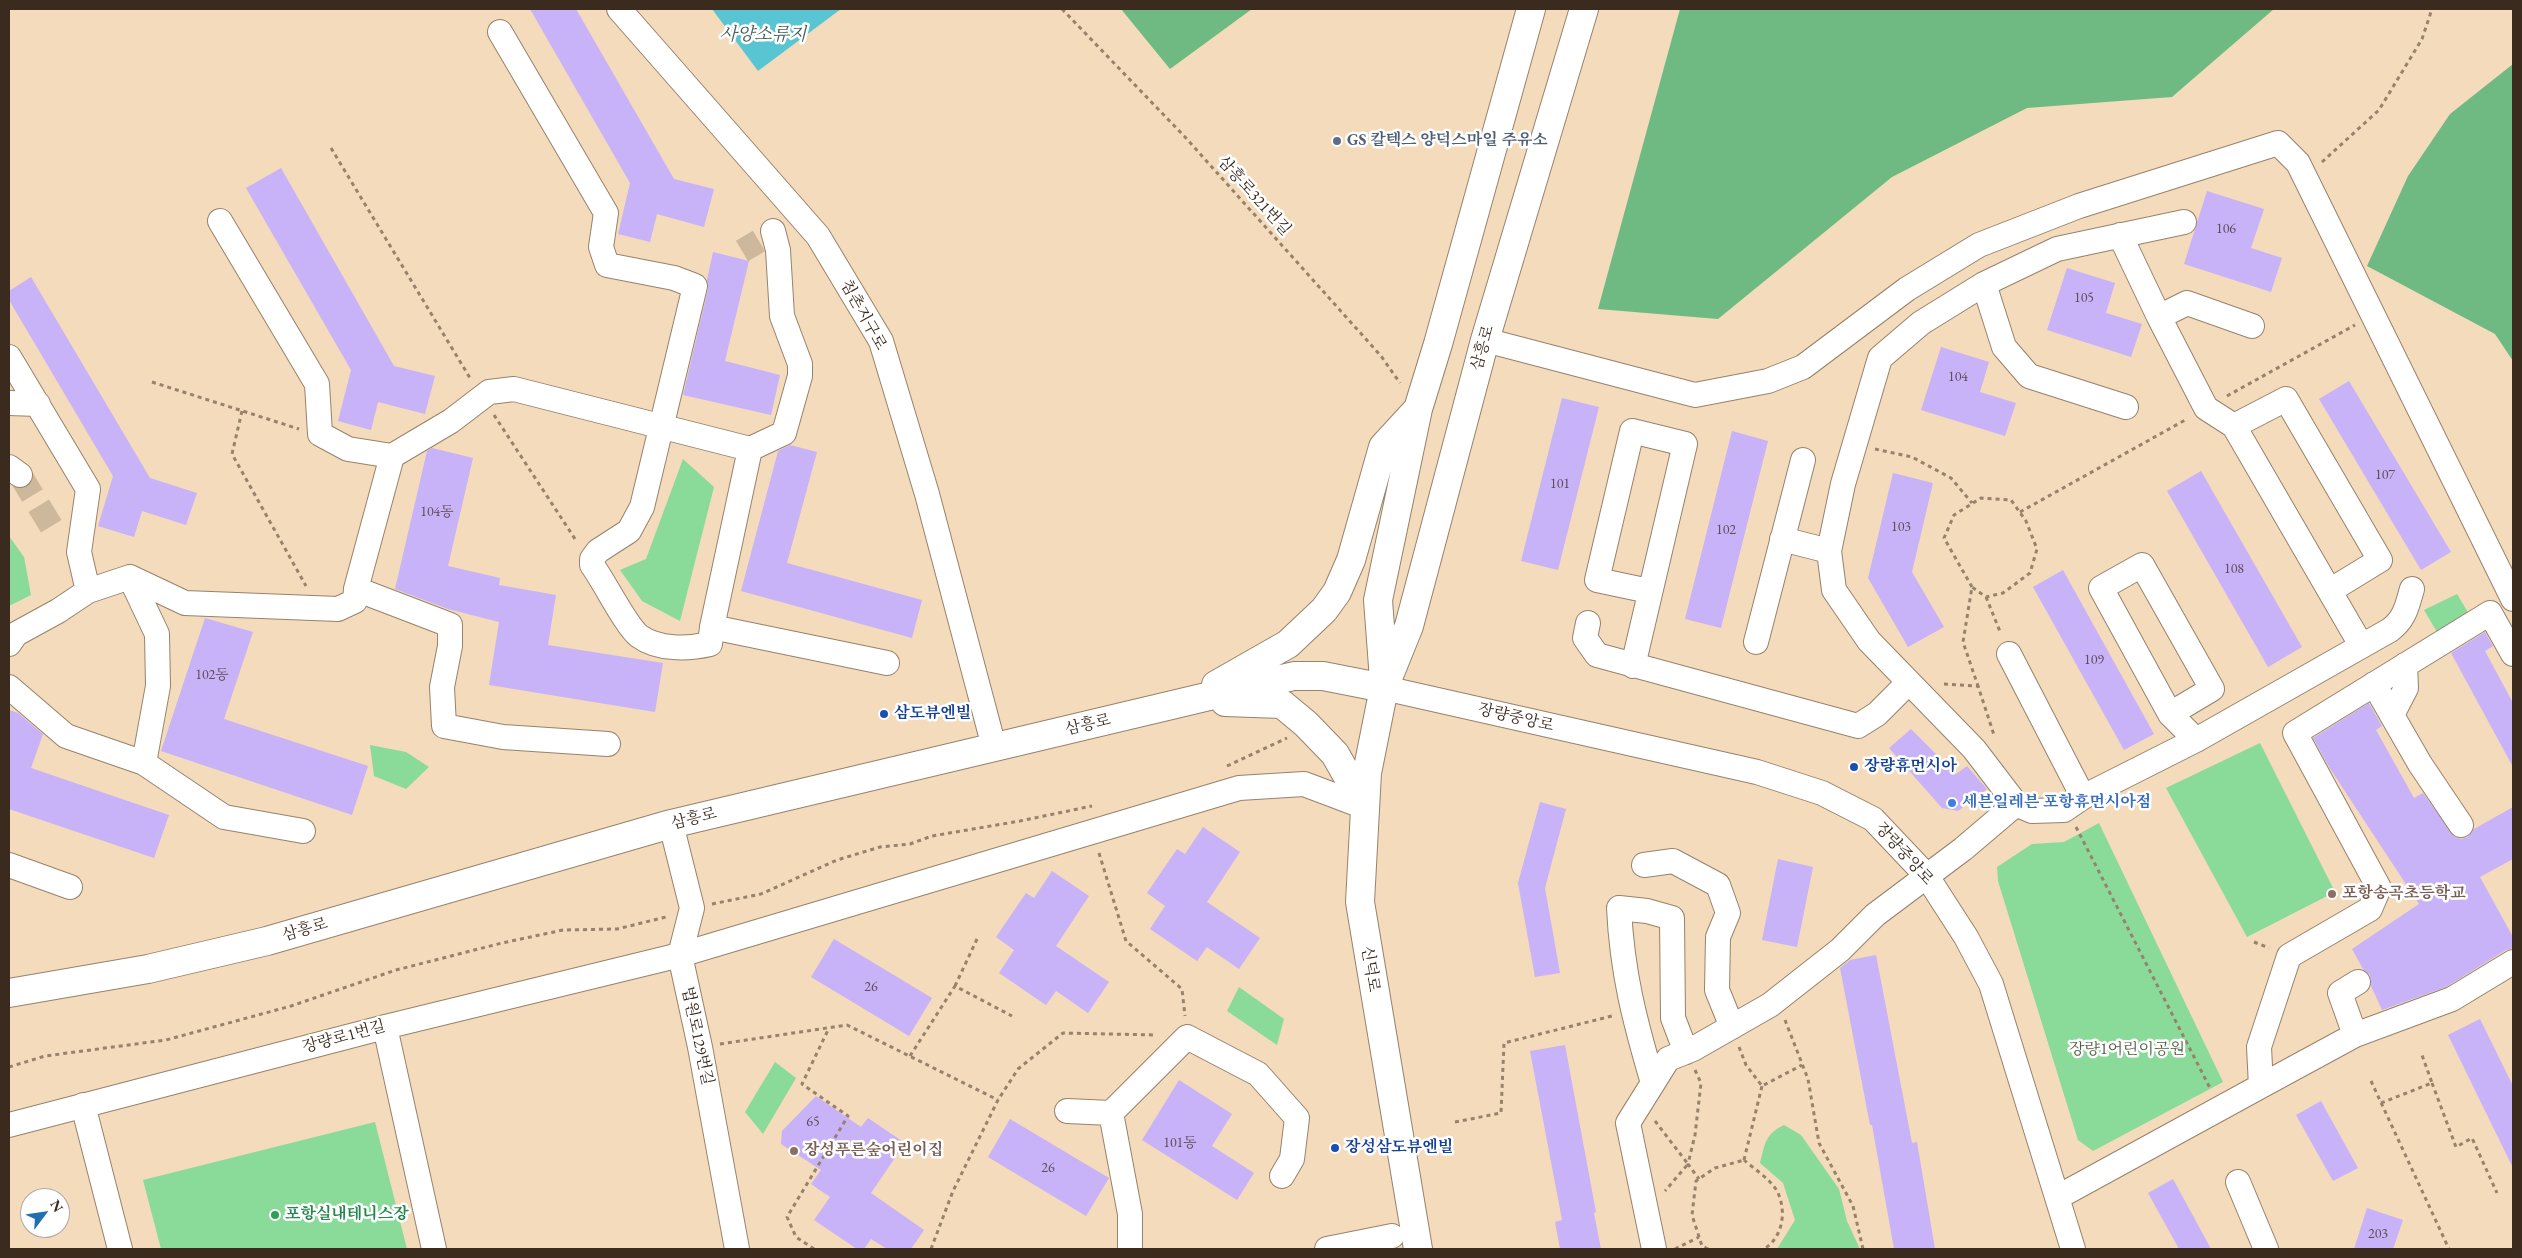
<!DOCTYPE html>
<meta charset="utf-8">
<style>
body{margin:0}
#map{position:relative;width:2522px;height:1258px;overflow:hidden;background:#f3dbbb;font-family:"EB Garamond",serif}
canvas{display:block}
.frame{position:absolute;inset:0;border:10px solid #3b2a1e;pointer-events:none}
.north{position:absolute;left:20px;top:1188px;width:50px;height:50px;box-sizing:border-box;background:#fff;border:1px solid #b1aaa5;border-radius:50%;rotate:59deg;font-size:14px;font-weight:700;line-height:20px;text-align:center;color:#3b2a1e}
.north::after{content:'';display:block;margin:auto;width:18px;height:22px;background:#1f6fb2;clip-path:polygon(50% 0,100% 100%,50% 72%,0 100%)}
</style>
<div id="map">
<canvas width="2522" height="1258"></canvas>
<div class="frame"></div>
<div class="north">N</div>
</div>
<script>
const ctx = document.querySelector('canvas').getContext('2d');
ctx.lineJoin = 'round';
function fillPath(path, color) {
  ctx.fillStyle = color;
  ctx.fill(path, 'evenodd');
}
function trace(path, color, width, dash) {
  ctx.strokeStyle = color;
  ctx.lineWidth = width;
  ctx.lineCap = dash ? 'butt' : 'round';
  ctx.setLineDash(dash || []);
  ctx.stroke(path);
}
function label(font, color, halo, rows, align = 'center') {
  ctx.font = font + ' "EB Garamond","Noto Serif KR",serif';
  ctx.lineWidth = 5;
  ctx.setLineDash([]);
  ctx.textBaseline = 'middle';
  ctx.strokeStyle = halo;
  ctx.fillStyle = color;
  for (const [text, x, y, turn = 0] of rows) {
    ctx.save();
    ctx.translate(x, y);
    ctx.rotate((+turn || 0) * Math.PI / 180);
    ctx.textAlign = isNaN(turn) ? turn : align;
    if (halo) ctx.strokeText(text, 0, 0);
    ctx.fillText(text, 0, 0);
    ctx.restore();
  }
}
const green = new Path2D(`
 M683 459 714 487 680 621 642 601 620 570 646 559Z
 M9 536 24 557 31 595 9 606Z
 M2457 594 2469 614 2437 632 2424 610Z
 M2260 743 2335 892 2247 937 2166 788Z
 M370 745 406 752 429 767 406 789 374 776Z
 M2099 823 2223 1082 2093 1151 2078 1140 1998 881 1997 867 2032 844 2064 842Z
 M1239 987 1284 1019 1277 1045 1227 1011Z
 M775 1062 796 1078 763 1134 745 1112Z
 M375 1122 407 1249H161L143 1180Z
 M1784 1125 1801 1135 1839 1189 1847 1221 1860 1249H1777L1795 1220 1783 1183 1760 1163C1765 1144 1765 1134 1784 1125Z`);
const forest = new Path2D(`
 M1121 9H1252L1170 69Z
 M1680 9H2274L2172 97 2027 108 1892 177 1718 319 1598 309Z
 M2513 64V361L2495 334 2367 266 2408 176 2450 114Z`);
const water = new Path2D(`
 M712 9H841L758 71Z`);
const building = new Path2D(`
 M530 9H576L674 179 714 189 704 227 657 214 650 242 618 234 630 183Z
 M281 168 394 366 435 376 425 414 378 402 371 430 338 421 351 370 246 188Z
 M2207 191 2264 209 2251 248 2282 258 2271 292 2184 264Z
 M713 252 749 261 725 361 780 375 771 415 683 395 708 289 707 280Z
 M2067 268 2115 283 2106 313 2142 324 2131 357 2047 330Z
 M31 277 150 478 197 493 186 525 142 511 134 537 98 526 113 476 9 300V291Z
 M1941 347 1989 362 1980 392 2016 403 2005 436 1921 410Z
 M2349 381 2451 552 2421 570 2319 399Z
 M1562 398 1599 407 1558 570 1521 561Z
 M1732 431 1768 441 1721 628 1685 619Z
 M790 445 817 452 787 563 922 600 912 638 741 591 778 451Z
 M432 448 473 458 448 566 500 578 499 585 556 595 548 645 663 663 655 712 489 685 499 622 448 609 395 589 427 451Z
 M2201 471 2302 647 2268 667 2167 491Z
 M1893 473 1933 483 1912 572 1944 627 1908 647 1868 578Z
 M2063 570 2154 734 2124 750 2033 587Z
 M205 618 253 632 224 719 368 766 352 815 161 751Z
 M2485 632 2493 646 2485 651 2513 703V767L2451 653Z
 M2369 703 2382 726 2376 730 2414 798 2423 793 2455 837 2461 839 2468 837 2474 829 2513 807V859L2480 877 2513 937V948L2506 950 2446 987 2382 1010 2371 986 2370 975 2363 969 2352 949 2419 904 2329 767 2313 738Z
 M9 710 18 713 43 734 31 768 169 815 154 858 9 809Z
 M1911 729 1956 774 1967 766 1987 789 1958 811 1942 808 1889 748Z
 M1540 802 1566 809 1545 888 1560 973 1535 977 1518 883Z
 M1203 827 1240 852 1207 902 1260 938 1239 969 1207 947 1197 961 1150 929 1165 906 1147 893 1177 849 1185 854Z
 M1778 859 1813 867 1797 947 1762 940Z
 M1052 871 1089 896 1056 946 1109 982 1088 1013 1056 991 1046 1005 999 973 1014 950 996 937 1026 893 1034 898Z
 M834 939 932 998 909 1036 811 977Z
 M1876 955 1912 1143 1917 1142 1935 1249H1894L1872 1125H1870L1840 968 1850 960Z
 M2480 1019 2513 1086V1168L2448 1035Z
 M1565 1045 1596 1212 1594 1213 1601 1249H1560L1555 1222 1562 1220 1530 1051Z
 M1179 1080 1232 1114 1212 1146 1254 1173 1237 1200 1142 1140Z
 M816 1096 861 1127 868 1118 905 1143 871 1193 924 1230 911 1249H887L871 1239 864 1249H857L814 1220 830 1197 811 1184 821 1170 781 1144 782 1131Z
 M2321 1101 2358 1168 2333 1181 2296 1115Z
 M1010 1119 1109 1178 1086 1216 988 1157Z
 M2173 1179 2211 1249H2179L2148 1193Z
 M2367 1208 2403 1220 2393 1249H2354Z`);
const minorTunnel = new Path2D(`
 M742 251 759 241
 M20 475 56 534`);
const path = new Path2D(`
 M1062 9 1185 137 1381 356 1400 383
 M331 148 470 378
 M2322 162 2379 110 2422 39 2432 9
 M152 382 299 429
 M2227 396 2355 325
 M242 411 232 454 306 586
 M494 415 577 542
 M1875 449 1912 457 1951 478 1972 503
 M2020 512 2187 419
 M1972 587 1944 538 1954 515 1981 498 2011 500 2026 521 2037 549 2030 573 2003 593 1986 597 1972 587 1963 642 1978 686
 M1986 597 2001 634
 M1944 684 1978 686 1994 735
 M1227 766 1287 738
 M2076 827 2210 1088
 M1099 853 1126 941 1182 989 1185 1016
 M712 904 761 894 837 860 880 847 910 844 932 836 1020 821 1092 806
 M2254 942 2269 948
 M955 986 977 939
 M1785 1020 1808 1079 1819 1143 1853 1206 1863 1249
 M720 1044 847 1025 998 1100
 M1739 1047 1746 1065 1762 1086 1802 1065
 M910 1056 955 986 1012 1016
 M9 1067 45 1056 166 1040 291 1006 396 970 502 943 563 930 617 929 666 917
 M1695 1070 1701 1083 1695 1135 1688 1164 1699 1179
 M2371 1081 2449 1249
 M2432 1083 2456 1147 2472 1138 2497 1193
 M2381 1103 2432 1083 2422 1055
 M1655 1121 1688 1164 1665 1191
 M1455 1122 1501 1113 1504 1043 1612 1016
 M1744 1160C1754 1169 1772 1180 1778 1193 1787 1213 1782 1238 1764 1249
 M1744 1160 1762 1086
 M814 1249 796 1237 787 1217 848 1116 802 1084 829 1028
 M931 1249 953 1191 998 1100 1018 1069 1063 1033 1156 1035
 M1675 1249 1699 1237
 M1708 1249 1702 1246 1692 1215 1696 1181 1715 1168 1744 1160`);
const minor = new Path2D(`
 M619 9 818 236 881 341 927 494 994 747
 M500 32 606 213 601 247 607 265 674 278 695 286 642 507 629 531 598 551 592 559V565C604 581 626 626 639 636 658 650 688 649 710 644L712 627 887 663
 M220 221 317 384 320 434 348 449 392 456
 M2184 222 2057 249 1984 284 1921 323 1880 358 1843 484 1829 551 1834 590 1869 641 1974 749 2016 804 2032 811 2064 810 2083 797 2196 740 2390 630C2405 619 2407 606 2412 589
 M2120 235 2159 317 2206 408 2234 426 2361 645
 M1984 284 2004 347 2029 376 2126 407
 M2159 317 2187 303 2252 326
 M1485 340 1695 395 1768 381 1803 367 1907 289 1979 245 2079 206 2278 143 2298 163 2513 599
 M9 357 88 489 79 552 88 591
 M9 403 38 404
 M2234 426 2286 399 2380 560 2331 590
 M9 467 20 475
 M1782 539 1829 551
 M130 577 157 634 158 686 144 763 224 817 303 831
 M356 589 450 625V646L442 687 444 726 503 737 608 744
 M1588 623 1585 638 1597 655 1858 726 1877 714 1908 683
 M712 627 750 449
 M1756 642 1803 460
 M9 644 16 634 58 611 88 591 130 577 185 603 338 609 355 601 356 589 392 456 451 421 489 392 514 389 750 449 784 433 800 376V364L782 316 778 250 773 231
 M2009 654 2083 797
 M1633 666 1685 444 1632 431 1597 580 1649 591
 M2374 684 2420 764 2461 825
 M9 687 66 736 144 763
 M1384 688 1757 772 1822 793 1873 819 1926 875 1966 937 1991 984 2073 1249
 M2170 714 2212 689 2142 565 2101 588 2170 714 2196 740
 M2392 715 2406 688 2405 665
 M671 824 692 908 680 955 700 1047 737 1249
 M9 865 70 887
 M1644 865 1673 861 1718 885 1728 913 1718 937 1717 990 1732 1027
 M385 1027 434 1249
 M2355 1035 2340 993 2358 982
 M1653 1083C1635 1022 1622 973 1619 908L1647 911 1672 918 1673 1018 1686 1052
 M2261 1086 2355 1035 2452 999 2513 962
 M83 1105 120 1249
 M1067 1111 1111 1113
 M9 1125 385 1027 680 955 1239 788 1304 784 1365 807
 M2238 1182 2266 1249
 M2058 1197 2261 1086 2259 1047 2289 956 2370 909 2379 888 2295 733 2490 613 2513 654
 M1130 1249V1214L1111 1113 1187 1037 1258 1074 1297 1118 1292 1159 1282 1176
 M1327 1249 1392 1236
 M1654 1249 1628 1123 1668 1059 1693 1049 1770 1005 1840 950 1875 915 1963 849 2016 804`);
const major = new Path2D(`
 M1384 680 1378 600 1418 409 1438 344 1531 9
 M1216 685 1288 644 1324 610 1337 592 1351 560 1383 447 1417 410
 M1225 702 1282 704 1306 724 1335 754 1365 807
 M9 993 148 969 267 941 671 824 1294 676H1323L1384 688
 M1418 1249 1360 902 1367 773 1384 688 1409 626 1485 340 1584 9`);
const markers = [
 [1337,141,5,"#5c6f8a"],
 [884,714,5,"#1a4fb4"],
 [1854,767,5,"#1a4fb4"],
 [1952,803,5,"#3f7fe0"],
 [2332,894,5,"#8d6e63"],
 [1335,1148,5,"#1a4fb4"],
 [794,1151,5,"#8d6e63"],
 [275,1215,5,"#2e9e5b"]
];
const numberNames = [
 ["106",2226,229],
 ["105",2084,298],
 ["104",1958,377],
 ["107",2385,475],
 ["101",1560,484],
 ["104동",437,512],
 ["103",1901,527],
 ["102",1726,530],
 ["108",2234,569],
 ["109",2094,660],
 ["102동",212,675],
 ["26",871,987],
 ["65",813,1122],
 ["101동",1180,1143],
 ["26",1048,1168],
 ["203",2378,1234]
];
const serviceNames = [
 ["GS 칼텍스 양덕스마일 주유소",1347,141]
];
const streetNames = [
 ["삼흥로321번길",1254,196,48],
 ["침촌지구로",863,315,61],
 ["삼흥로",1483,348,-74],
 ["장량중앙로",1516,718,13],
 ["삼흥로",1088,725,-13],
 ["삼흥로",694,819,-14],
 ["장량중앙로",1904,854,48],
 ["삼흥로",305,930,-16],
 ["신덕로",1370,969,81],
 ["법원로129번길",697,1036,78],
 ["장량로1번길",344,1037,-15]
];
const transitNames = [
 ["삼도뷰엔빌",894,714],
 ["장량휴먼시아",1864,767],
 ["장성삼도뷰엔빌",1345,1148]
];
const shopNames = [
 ["세븐일레븐 포항휴먼시아점",1962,803]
];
const educationNames = [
 ["포항송곡초등학교",2342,894],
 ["장성푸른숲어린이집",804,1151]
];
const parkNames = [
 ["장량1어린이공원",2127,1050]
];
const leisureNames = [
 ["포항실내테니스장",285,1215]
];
const waterNames = [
 ["사양소류지",763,35]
];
fillPath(green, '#8ada9a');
fillPath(forest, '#6fba82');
fillPath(water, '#59c5d2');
fillPath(building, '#c8b2f8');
trace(minorTunnel, '#ceb89c', 24, [24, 12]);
trace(minor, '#97826c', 26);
trace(major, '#97826c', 30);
trace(path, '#97826c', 3, [4, 4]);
trace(minor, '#fff', 24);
trace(major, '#fff', 28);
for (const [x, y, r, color] of markers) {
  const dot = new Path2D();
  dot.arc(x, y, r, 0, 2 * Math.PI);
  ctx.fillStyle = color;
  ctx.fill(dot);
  trace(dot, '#fff', 2);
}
label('14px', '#5e4c54', null, numberNames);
label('bold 16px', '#4e5e75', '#fff', serviceNames, 'left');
label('16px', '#3b2a1e', '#fff', streetNames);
label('bold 16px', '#164399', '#fff', transitNames, 'left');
label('bold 16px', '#366cbe', '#fff', shopNames, 'left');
label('bold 16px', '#785e54', '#fff', educationNames, 'left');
label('16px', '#535f43', '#fff', parkNames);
label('bold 16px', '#27864d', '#fff', leisureNames, 'left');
label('italic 18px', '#46605d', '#fff', waterNames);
</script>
